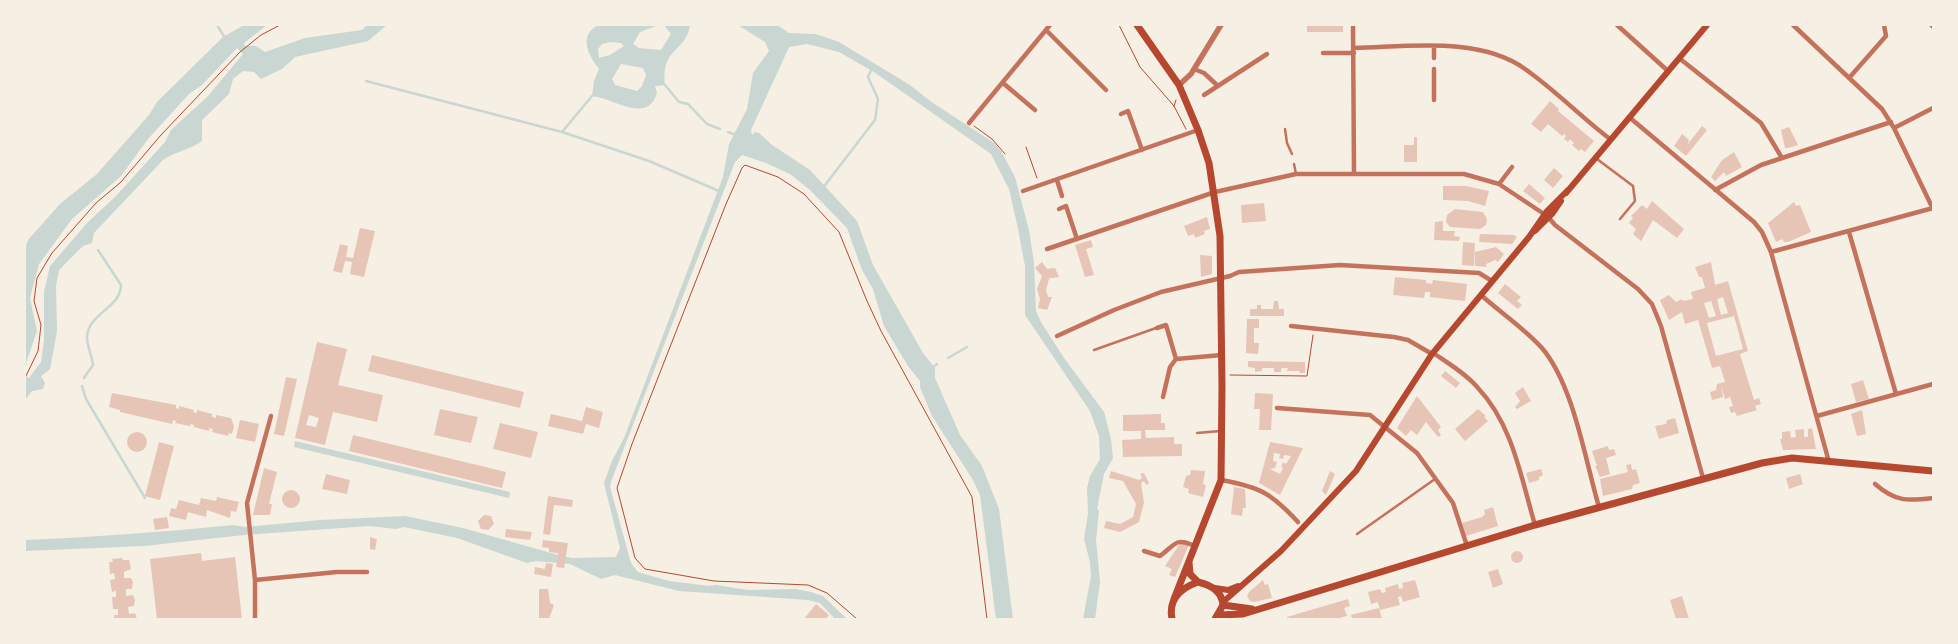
<!DOCTYPE html>
<style>
body{margin:0}
#map{position:relative;width:1958px;height:644px;overflow:hidden;background:#f6efe4;font-family:"Nunito Sans",sans-serif}
canvas{display:block}
.frame{position:absolute;inset:0;border:26px solid #f6efe4;pointer-events:none}
</style>
<div id="map">
<canvas width="1958" height="644"></canvas>
<div class="frame"></div>
</div>
<script>
const ctx = document.querySelector('canvas').getContext('2d');
ctx.lineJoin = 'round';
function fillPath(path, color) {
  ctx.fillStyle = color;
  ctx.fill(path, 'evenodd');
}
function trace(path, color, width, dash) {
  ctx.strokeStyle = color;
  ctx.lineWidth = width;
  ctx.lineCap = dash ? 'butt' : 'round';
  ctx.setLineDash(dash || []);
  ctx.stroke(path);
}
const water = new Path2D(`
 M244 25H267L244 43 245 46H256L265 52 305 38 362 30 367 25H387L368 41 295 57 282 69 261 79 254 72 243 71 233 79 229 94 202 120V141C190 150 176 151 163 160L94 233 92 243 83 246 59 270 56 286 57 331 50 369 41 376 45 383 43 389 32 391 25 400V376L29 378 41 362 44 340V292L50 266 88 222 116 196 165 142 171 130 208 96 243 54 237 48 202 85 189 94 148 139 121 176 72 219 39 264 30 298 37 331 25 366V248L28 240 60 204 97 174 149 115 157 102 223 37Z
 M659 25 640 32 633 44 639 48 661 50 671 34 664 25H690C686 53 661 46 665 85L655 86 657 93C647 125 614 98 592 96L594 81 599 69C589 56 577 35 599 25 607 22 648 25 659 25ZM610 42 621 43 624 46 610 55 599 58 598 49 602 44ZM621 64 643 68 646 75 642 86 637 91 615 85 612 79Z
 M738 25H777L789 33 816 34 839 42 910 85 930 101 994 143 1001 151 1015 177 1029 230 1034 263 1036 311 1041 322 1064 358 1104 412 1111 439 1113 458 1104 474 1097 509 1099 511 1096 540 1100 582 1095 619H1083L1091 576 1090 562 1084 539 1088 514 1087 488 1090 476 1100 459 1099 436 1090 411 1025 315V266L1017 224 1009 189 991 154 874 72 839 52 807 44 789 47 751 130 752 135 755 132 759 133 772 145 810 170 857 221 873 265 923 353 935 368V378L960 435 982 466 999 509 1013 619H996L980 495 973 480 932 416 920 387V381L908 366 884 326 873 289 862 270 847 228 810 190 790 174 766 163 742 155 735 162 612 479 610 487 631 563 638 572 669 581 709 586 716 585 748 590 796 589 811 592 823 596 847 619H835L820 603 808 600 679 591 615 575 601 579 570 564 536 561 527 563 457 538 404 527 396 529 369 526 244 535 144 546 25 551V540C94 537 164 532 233 525L246 527 320 520 405 516 463 528 558 555 572 558 616 557 620 548 604 483 612 461 624 438 723 177 729 144 747 109 753 73 769 51 765 42Z
 M295 441 510 492 509 498 294 447Z`);
const stream = new Path2D(`
 M217 25 225 38
 M366 81 562 132 649 161 719 191
 M665 85 679 102 688 104 707 124 720 129
 M562 132 592 96
 M728 132 736 135
 M822 189 875 120 878 99 868 77 872 68
 M948 358 967 347
 M932 368 937 364
 M84 378 93 365C92 356 87 346 87 337 88 313 121 308 121 285L98 250
 M82 386 86 399 145 498`);
const building = new Path2D(`
 M1307 25H1343V32H1307Z
 M1550 101 1559 109 1558 111 1594 141 1585 152 1581 149 1579 151 1572 145 1574 143 1570 139 1568 142 1564 139 1566 136 1564 134 1562 136 1548 124 1541 132 1531 124Z
 M1702 126 1707 130 1686 156 1674 146 1682 134 1689 140 1688 144Z
 M1789 127 1798 145 1788 148H1785L1781 130Z
 M1414 137H1417V162H1404V145H1414Z
 M1734 152 1742 167 1726 176 1724 172 1715 181 1711 177 1722 160Z
 M1554 168 1563 176 1553 188 1544 180Z
 M1529 184 1545 198 1540 204 1523 191Z
 M1443 186H1466L1489 191 1485 206 1468 201 1443 200Z
 M1652 201 1684 229 1677 238 1653 220 1641 241 1633 234 1636 229 1629 223 1633 218 1631 216 1642 205 1647 209Z
 M1794 202 1796 206 1800 205 1811 232 1788 242H1784L1782 239 1776 242 1768 223Z
 M1264 203 1266 221 1242 223 1241 205Z
 M1455 209 1483 212 1487 219 1486 225 1480 229 1450 227 1446 222 1447 215Z
 M1207 217 1210 229 1204 231 1205 234 1195 238 1194 234 1188 236 1184 226Z
 M1443 221V231H1455L1454 236 1460 237 1459 241 1434 240 1435 222Z
 M360 228 375 231 364 277 350 274 352 262 345 261 342 273 333 271 340 244 348 246 346 257 353 258Z
 M1480 234 1514 235 1517 237 1512 244 1479 242Z
 M1091 240 1093 247 1086 249 1094 275 1085 277 1075 245Z
 M1463 242 1475 243 1474 266 1462 265Z
 M1496 247 1504 254 1498 262 1495 260 1486 264V267L1475 266V252Z
 M1200 255 1212 256V274L1201 277Z
 M1042 262 1047 269 1055 268 1059 277 1046 279H1049L1046 290 1048 297H1052L1047 310 1038 308 1040 299 1037 289 1042 276 1035 268Z
 M1711 262 1715 285 1728 281 1748 351 1740 354 1754 400 1759 398 1761 404 1755 406 1757 410 1737 416 1735 412 1731 413 1729 407 1733 406 1730 397 1725 399 1721 386 1723 397 1712 400 1710 392 1716 390 1717 384 1725 382 1720 366 1712 368 1698 320 1685 324 1682 312 1669 320 1660 300 1669 295 1676 302 1682 299 1683 301 1693 299 1691 292 1705 288 1702 277H1699L1695 267ZM1723 297 1728 313 1721 315 1717 299ZM1711 301 1716 316 1709 318 1704 303ZM1734 316 1743 349 1716 356 1707 323Z
 M1395 277 1426 280V283L1432 284 1433 280 1467 284 1465 301 1430 297V292H1425L1424 298 1393 295Z
 M1505 284 1521 297 1517 301 1522 305 1518 309 1498 293Z
 M1274 301H1278L1279 309H1284V316H1250V309H1257V305H1261V309H1273Z
 M1247 319H1259V328H1254V343H1259L1258 354 1246 353Z
 M317 342 347 349 338 385 383 395 377 422 333 412 325 445 295 438ZM309 415 319 418 316 427 306 425Z
 M372 355 524 392 520 408 368 371Z
 M1248 361 1305 362V373H1300L1299 371H1287L1288 368H1281V372H1274V368H1262V371L1255 372V368L1248 367Z
 M1445 371 1460 383 1456 388 1441 376Z
 M286 377 297 379 284 436 274 434Z
 M1863 380 1869 399 1856 402 1851 384Z
 M1523 387 1531 401 1517 409 1515 407 1520 401 1515 393Z
 M112 393 176 405V408L179 409V406L194 410 193 412 197 413V410L212 414V417L216 418V415L231 418 234 426 232 434 229 433 228 436 212 432 213 429 209 428V431L194 427V425L191 424 190 426 175 423 176 421 173 420 172 424 120 412V410L109 407Z
 M1255 393 1273 394 1271 430H1259L1260 409H1254Z
 M1417 396 1441 427 1438 430 1441 435 1438 437 1426 422 1417 435 1411 430 1406 436 1397 428Z
 M586 407 603 412 599 428 586 424 583 434 548 426 551 414 582 421Z
 M440 409 478 417 471 443 434 435Z
 M1478 409 1486 416 1484 417 1488 421 1465 441 1455 429Z
 M1862 410 1866 434 1857 436 1851 414Z
 M1161 414V423H1165V430H1145L1146 438 1174 437V444H1182V456L1123 457 1122 440 1141 439V431H1123V415Z
 M1675 418 1679 433 1659 439 1655 426 1666 424 1667 420Z
 M240 420 259 424 255 442 236 438Z
 M500 423 538 432 531 458 493 449Z
 M1812 428 1816 449 1783 450 1780 439H1782V432L1790 431 1791 438 1796 437 1795 430 1804 429V437H1808V429Z
 M127 442a10 10 0 1 1 20 0a10 10 0 1 1-20 0Z
 M353 435 506 472 502 488 349 451Z
 M159 442 174 446 160 500 145 496Z
 M1270 442 1303 448 1280 495 1259 483ZM1274 453 1280 454 1279 458 1283 459 1284 455 1291 456 1286 464 1283 462 1281 467 1283 468 1280 474 1270 469 1275 468 1277 462 1273 461Z
 M1608 446 1609 450 1614 449 1616 455 1606 458 1610 474 1600 477 1595 466H1597L1592 451Z
 M1631 464 1632 470 1636 469 1640 483 1633 485 1632 489 1603 496 1600 479 1628 472 1626 465Z
 M264 468 277 472 269 504H272L270 515H253Z
 M1541 469 1543 475 1539 477V480L1529 483 1526 473Z
 M1191 470 1205 471 1203 484 1206 485 1203 497 1188 493 1189 489 1183 487 1186 476 1190 475Z
 M1111 471 1139 480 1142 478 1140 474 1144 473 1149 483 1146 485 1144 481 1141 483 1144 503 1139 522 1120 532 1104 528 1106 521 1120 524 1133 517 1136 504 1123 481 1109 478Z
 M1330 471 1335 474 1326 495 1322 491Z
 M326 474 350 480 347 494 322 489Z
 M1800 474 1803 484 1789 489 1786 478Z
 M1234 487 1245 489 1246 508H1243L1242 516 1231 514Z
 M282 499a9 9 0 1 1 18 0a9 9 0 1 1-18 0Z
 M548 496 573 500 572 507 554 505 550 535 543 534Z
 M217 497 239 502 236 512 231 511 230 518 207 510 206 517 188 512 186 520 169 516 171 508 176 509 179 500 199 505 201 498 216 501Z
 M1493 507 1498 526 1466 536 1462 523 1482 517 1485 514 1484 510Z
 M484 515 491 516 494 524 488 530 481 529 478 521Z
 M167 517 169 528 155 530 153 519Z
 M506 529 532 532 530 540 505 537Z
 M370 537 377 539 375 550 370 549Z
 M543 540 568 543 564 568 556 567 558 553 549 552V548L542 547Z
 M1181 542 1189 545 1175 577 1169 575 1172 569 1165 566Z
 M1511 557a6 6 0 1 1 12 0a6 6 0 1 1-12 0Z
 M201 553 202 561 235 557 242 619H157L150 559Z
 M122 558 123 560H129L131 569 124 572V578H131L133 582 132 589H126V596L133 595 135 600 134 606 128 607 129 614 135 613 137 619H114V615H118V609H113L112 597H116V591L112 592 110 580 115 579 114 573 110 574 109 562H113L112 559Z
 M546 563 553 564 551 577 534 574 535 567 545 569Z
 M1498 569 1503 584 1493 588 1488 572Z
 M1263 580 1265 585 1268 584 1272 598 1254 602 1250 601 1247 596 1249 592Z
 M1415 580 1420 597 1403 602 1401 596 1398 597 1400 605 1380 610 1378 602 1371 604 1368 592 1380 589 1382 593 1386 592 1385 588 1398 584 1399 589 1403 588 1402 583Z
 M539 589H548L550 603 554 605 549 619H539Z
 M1682 596 1689 619H1676L1670 600Z
 M1348 599 1350 606 1344 608 1347 616 1336 619H1287V617Z
 M816 604 829 615 826 619H804Z
 M1379 608 1382 619H1352L1351 615Z`);
const path = new Path2D(`
 M1119 25 1140 67 1174 106 1186 129
 M1174 106 1176 100
 M974 126 992 139 1005 154
 M1026 147 1037 178
 M1230 375 1307 376 1313 335
 M25 378 38 351 41 325 34 301 37 278 52 253 96 203 121 182 161 135 240 52 261 35 280 25
 M857 619 827 593 808 585 714 581 645 569 635 558 617 488 632 444 726 204 742 168 745 165 778 177 804 194 839 232 867 301 881 331 972 497 987 619`);
const service = new Path2D(`
 M1930 25 1933 28
 M1285 129 1287 143 1292 154
 M1597 159 1633 186 1635 201 1620 219
 M1294 164 1296 174
 M1094 350 1156 328
 M1197 433 1220 431
 M1357 534 1435 479`);
const minor = new Path2D(`
 M1353 25 1354 173
 M1617 25 1668 71
 M1793 25 1882 109 1894 128 1933 209
 M1046 30 1106 90
 M1434 47V58
 M1354 48C1407 47 1479 36 1525 69 1555 90 1581 117 1610 139
 M1323 53H1354
 M1679 58 1761 123 1782 158
 M1194 69 1204 73 1218 86
 M1434 69V100
 M1849 78 1886 36 1884 25
 M1003 83 1035 110
 M1204 95 1267 54
 M1121 114 1128 111 1142 150
 M1629 117 1754 222 1762 232 1771 252 1829 462
 M969 123 1050 25
 M1894 128 1933 108
 M1057 180 1062 196
 M1499 184 1512 167
 M1715 190 1761 165 1891 122
 M1023 191 1198 130
 M1059 209 1066 206 1077 239
 M1549 218 1555 225 1638 289 1652 304 1661 326 1703 478
 M1849 232 1896 394
 M1047 249 1215 192 1296 174H1464L1499 184 1544 214
 M1771 252 1933 208
 M1481 295C1501 313 1524 328 1542 348 1574 386 1585 460 1599 507
 M1291 326 1394 337 1408 340 1432 354
 M1157 328 1166 325 1176 359
 M1057 336 1114 310 1161 292 1230 276 1239 272 1340 265 1479 273 1492 281
 M1433 353C1448 363 1466 374 1478 388 1513 425 1521 478 1535 525
 M1163 397 1170 367 1176 359 1222 355
 M1277 408 1370 415 1417 453 1453 503 1467 546
 M1817 416 1933 384
 M1221 480C1260 487 1271 493 1298 522
 M1875 484C1896 502 1907 501 1933 498
 M1144 551 1160 556C1176 544 1175 537 1195 546
 M255 580 337 572H367
 M255 619V580L247 503 271 416`);
const tertiary = new Path2D(`
 M1179 85 1191 74 1221 25`);
const secondary = new Path2D(`
 M1566 193 1707 25
 M1535 231 1552 214 1561 201
 M1215 588 1228 590 1238 586
 M1223 602 1281 551 1356 471 1432 354 1529 237 1547 211 1568 190`);
const primary = new Path2D(`
 M1137 25 1179 85 1198 130 1209 163 1220 236 1222 387 1221 480 1174 599
 M1189 562 1190 574 1198 582
 M1223 605 1252 609
 M1220 615 1243 614 1535 525 1762 463 1792 458 1933 471
 M1172 619C1168 599 1181 588 1198 582 1211 585 1222 591 1223 605L1215 619`);
fillPath(water, '#c9d6d2');
trace(stream, '#c9d6d2', 2.5);
fillPath(building, '#e6c5b7');
trace(path, '#b5482f', 1);
trace(service, '#c5725c', 2.5);
trace(minor, '#c5725c', 4.5);
trace(tertiary, '#c5725c', 5.5);
trace(secondary, '#b5482f', 6);
trace(primary, '#b5482f', 7);
</script>
